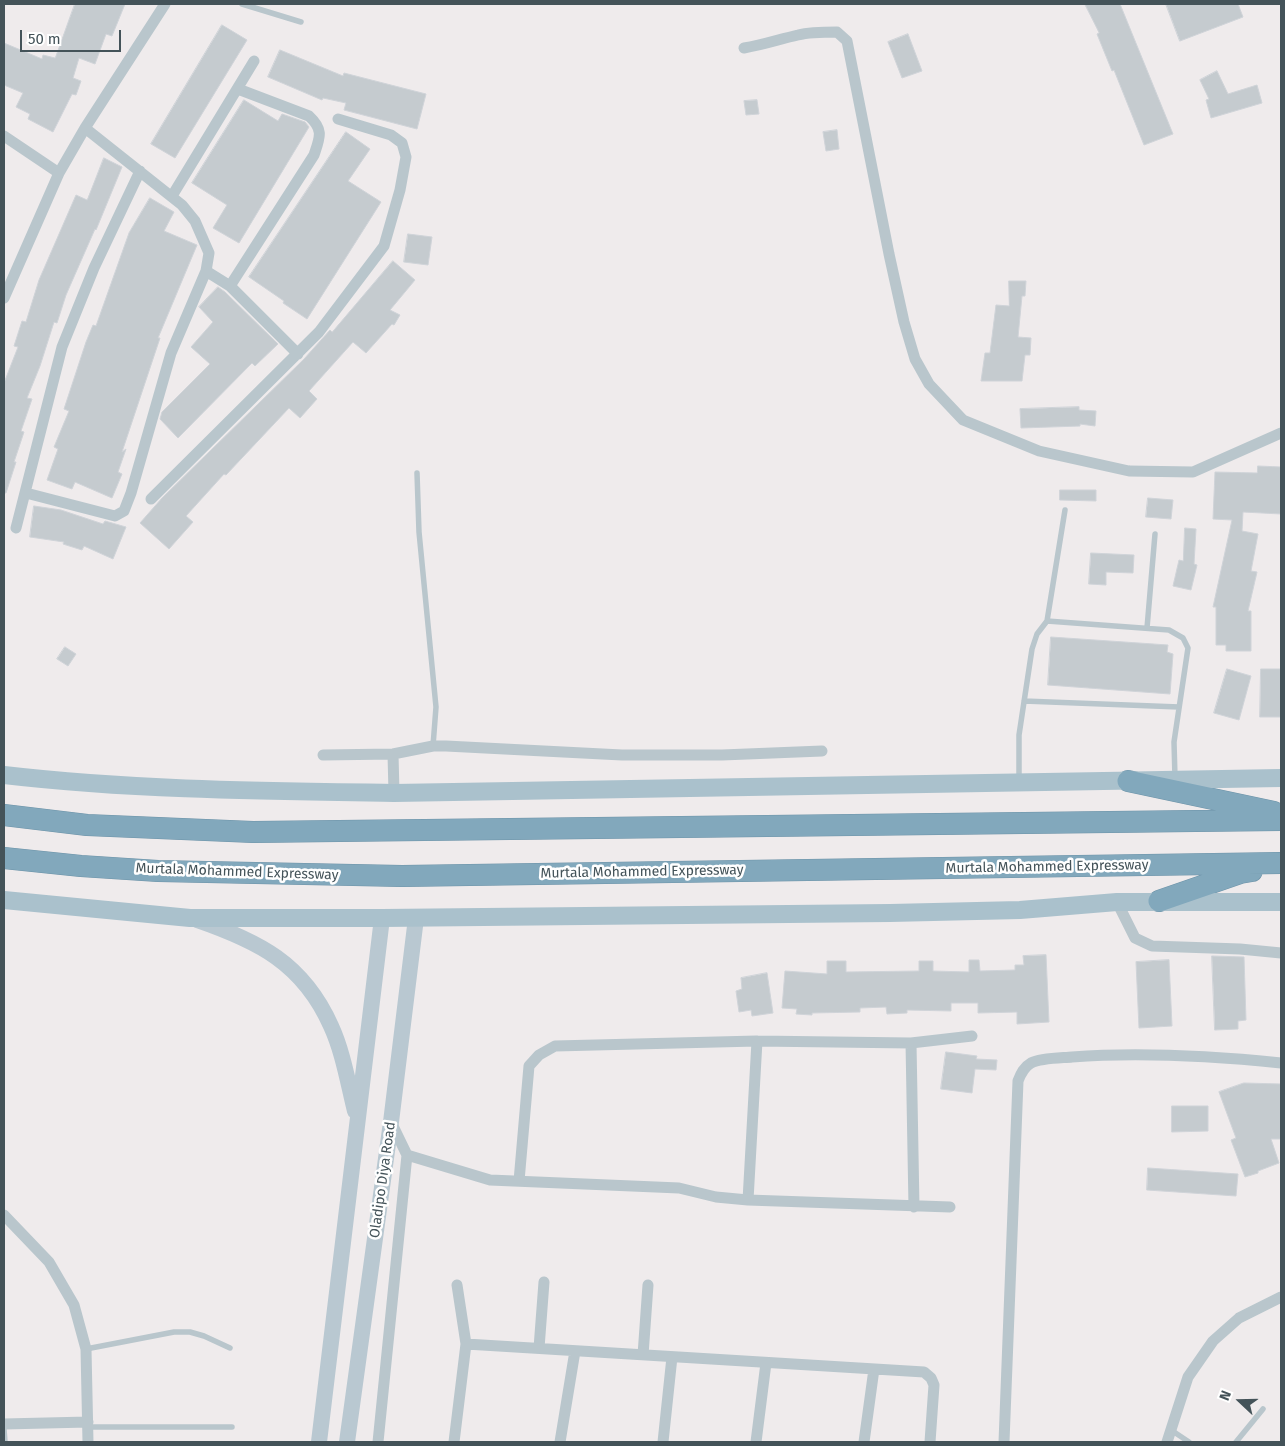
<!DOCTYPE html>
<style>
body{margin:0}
#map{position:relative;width:1285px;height:1446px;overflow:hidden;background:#efebec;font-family:"Fira Sans",sans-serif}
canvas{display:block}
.frame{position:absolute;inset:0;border:5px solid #445359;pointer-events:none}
.north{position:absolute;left:1215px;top:1376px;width:50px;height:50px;-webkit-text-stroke:4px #fff;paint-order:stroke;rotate:291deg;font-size:14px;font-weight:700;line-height:20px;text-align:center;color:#445359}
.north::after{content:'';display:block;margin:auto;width:18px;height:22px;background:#445359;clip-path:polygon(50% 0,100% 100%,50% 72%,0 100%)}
.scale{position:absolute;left:20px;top:30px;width:101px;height:22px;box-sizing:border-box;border:2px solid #445359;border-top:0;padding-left:6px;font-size:15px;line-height:18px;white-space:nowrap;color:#445359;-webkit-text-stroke:4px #fff;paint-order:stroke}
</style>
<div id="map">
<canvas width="1285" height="1446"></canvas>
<div class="frame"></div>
<div class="north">N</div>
<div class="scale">50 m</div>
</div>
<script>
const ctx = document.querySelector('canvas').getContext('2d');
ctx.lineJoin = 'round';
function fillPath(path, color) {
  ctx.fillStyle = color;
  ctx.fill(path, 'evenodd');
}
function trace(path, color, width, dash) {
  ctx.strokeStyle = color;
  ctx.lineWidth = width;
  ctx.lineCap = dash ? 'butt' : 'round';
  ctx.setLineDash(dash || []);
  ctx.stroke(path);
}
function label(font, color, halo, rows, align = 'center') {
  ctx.font = font + ' "Fira Sans",sans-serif';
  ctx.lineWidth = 5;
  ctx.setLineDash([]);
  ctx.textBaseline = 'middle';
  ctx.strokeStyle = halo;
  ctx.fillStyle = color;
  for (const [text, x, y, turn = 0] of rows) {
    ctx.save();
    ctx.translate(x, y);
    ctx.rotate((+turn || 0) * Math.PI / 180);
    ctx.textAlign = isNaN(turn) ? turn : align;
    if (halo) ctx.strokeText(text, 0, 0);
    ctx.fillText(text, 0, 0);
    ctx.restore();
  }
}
const building = new Path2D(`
 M75 4H125L112 36 106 34 95 64 79 58 73 78 81 81 76 95 72 94 53 132 28 119 30 114 16 107 23 93 4 85V43L42 59 43 55 55 58Z
 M1085 4H1120L1173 134 1144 145 1114 70 1112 71 1097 34 1099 33Z
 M1166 4H1238L1243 17 1180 41Z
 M222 25 247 40 175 158 151 144Z
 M908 34 922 71 902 78 888 42Z
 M280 50 343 76 344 73 426 94 417 129 344 110 346 103 323 98 322 100 268 77Z
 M1217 71 1228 94 1257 85 1262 103 1211 118 1206 100 1209 99 1200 80Z
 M244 100 278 121 282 114 305 122 309 127 239 243 213 228 227 205 192 183Z
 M757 100 759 114 746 115 744 101Z
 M837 130 839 149 826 151 823 132Z
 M346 132 370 149 348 181 381 202 307 319 283 303 284 301 249 277Z
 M104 158 122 167 96 230 95 229 66 295 57 323 54 322 40 366 27 398 32 399 21 431 24 432 14 462H16L6 493H4V383L18 347 14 346 22 321 26 322 39 280 76 195 87 200Z
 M150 198 174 212 164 231 197 245 158 338H160L122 452 126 449 118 472 122 474 112 498 75 482 72 489 47 480 58 449 54 447 69 411 64 409 86 342 93 325 96 326 129 233Z
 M408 234 432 237 428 265 404 262Z
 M393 261 415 280 390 310 400 315 394 325 392 324 366 353 353 342 309 391 317 399 300 418 289 408 226 475 224 474 186 516 193 522 169 549 140 523 162 498 304 359 330 330 332 332Z
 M1009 281H1026L1025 296H1022L1018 337 1031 338 1030 355H1025L1022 381H981L985 353H990L996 305 1009 306Z
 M218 287 225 292 278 344 255 366 252 363 178 438 160 419 162 412 210 364 191 347 213 322 199 307Z
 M1079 407V410L1096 411 1095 426 1080 424V426L1021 428 1020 409Z
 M1258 466 1281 467V514L1243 512 1242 531 1258 534 1251 571 1257 572 1248 611H1251V651H1226V645H1216V607H1213L1232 520 1213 519 1215 472 1257 473Z
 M1060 490H1096V501L1060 500Z
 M1148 498 1173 500 1171 519 1146 517Z
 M34 506 61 510 103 524 105 521 126 527 113 559 84 546 82 550 63 544 64 542 30 537Z
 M1185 528 1196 529 1194 564 1197 565 1191 590 1173 586 1179 560 1183 561Z
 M1091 553 1134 555 1133 573 1106 572V585L1089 584Z
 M1051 637 1168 645 1167 652 1173 654 1170 694 1048 685Z
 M65 647 76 654 68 666 57 659Z
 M1227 669 1251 676 1239 720 1214 713Z
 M1261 669H1281V717H1260Z
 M1046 955 1049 1022 1017 1024V1012L978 1013V1003H951V1011L907 1010V1013L887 1014 886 1007 860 1008V1012L812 1013V1015L796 1014 797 1009 782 1008 785 971 827 974V961H846V972L919 971V961H933V971L969 972V960H979L980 971 1015 970V965H1024L1023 956Z
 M1212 956 1244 957 1246 1020 1238 1021V1029L1215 1030Z
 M1169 960 1172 1026 1139 1028 1136 962Z
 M767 973 773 1013 752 1016 751 1010 739 1012 736 991 742 989 741 978Z
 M946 1052 977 1056 976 1059 997 1060 996 1070 975 1069 972 1093 941 1089Z
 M1244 1083 1281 1084V1139H1271L1279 1163 1258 1171V1173L1245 1177 1231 1140 1236 1138 1219 1092Z
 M1172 1106H1208V1131L1172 1132Z
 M1148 1168 1238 1174 1236 1196 1147 1190Z`);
const service = new Path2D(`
 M242 4 301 22
 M417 473 419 532 436 707 433 746
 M1047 621 1065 510
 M1147 628 1155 534
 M1024 701 1179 707
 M1019 780V735L1032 649 1037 634 1047 621 1169 630 1183 638 1188 648 1174 742 1175 778
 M86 1349 174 1332H190L204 1336 230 1348
 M88 1427H232
 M4 1429 5 1442
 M1171 1430 1189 1442
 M1236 1442 1263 1409`);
const minor = new Path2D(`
 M744 48C763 45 780 39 798 35 810 32 824 32 837 32L847 41 889 254 904 322 915 359 929 384 963 420 1039 451 1129 471 1193 472 1281 433
 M4 136 59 173
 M172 196 254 61
 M206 271 230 286 298 354
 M230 286 314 155C320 137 324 130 309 116L238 89
 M4 298 59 173 85 128 165 4
 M26 493 115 516 124 511 131 493 171 353 206 271 209 253 195 221 182 205 85 128
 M151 499 319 332 384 246 400 190 406 157 402 143 391 135 338 119
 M16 528 62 347 94 268 140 171
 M393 754 394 793
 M323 755 393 754 433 746H446L622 755H722L822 751
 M1117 902 1135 938 1152 946 1240 949 1281 953
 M911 1043 914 1207
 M391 1122 407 1155 490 1180 679 1188 716 1197 748 1200 950 1207
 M519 1181 529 1066 539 1055 555 1046 757 1041 911 1043 972 1036
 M748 1200 757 1041
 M4 1215 49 1262 74 1305 86 1349 88 1442
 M466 1344 924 1372 931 1378 934 1385 930 1442
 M539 1348 544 1282
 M643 1355 648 1285
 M4 1424 88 1422
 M378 1442 407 1155
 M454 1442 466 1344 457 1285
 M560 1442 575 1351
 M663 1442 672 1357
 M756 1442 766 1363
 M864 1442 874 1369
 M1004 1442 1018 1081C1021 1073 1024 1067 1031 1063 1041 1058 1062 1058 1072 1057 1142 1052 1212 1056 1281 1063
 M1167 1442 1188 1377 1213 1341 1239 1318 1281 1297`);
const secondary = new Path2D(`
 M197 920C258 941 303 963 331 1026 343 1052 348 1083 355 1111
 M319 1442 382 918
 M347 1442 391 1122 416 918`);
const primary = new Path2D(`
 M4 775C133 790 264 791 394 793L1281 778
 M4 900 190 918H382L890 913 1020 910 1117 902H1281`);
const motorway = new Path2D(`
 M1128 781 1274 812
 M4 815 87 825 253 832 1281 820
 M4 858 81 866 158 871 402 876 1281 863
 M1159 901 1240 873 1252 871`);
const streetNames = [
 ["Murtala Mohammed Expressway",1047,867,-1],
 ["Murtala Mohammed Expressway",237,872,2],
 ["Murtala Mohammed Expressway",642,872,-1],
 ["Oladipo Diya Road",383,1180,-82]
];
fillPath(building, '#c5cbcf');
trace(building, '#cfd3d8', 1);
trace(motorway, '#6d93a8', 22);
trace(service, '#b9c6cc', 5.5);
trace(minor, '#b9c6cc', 11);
trace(secondary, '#b9c8d1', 16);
trace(primary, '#aac1cc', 18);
trace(motorway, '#82a8bc', 21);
label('14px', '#445359', '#fff', streetNames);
</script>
